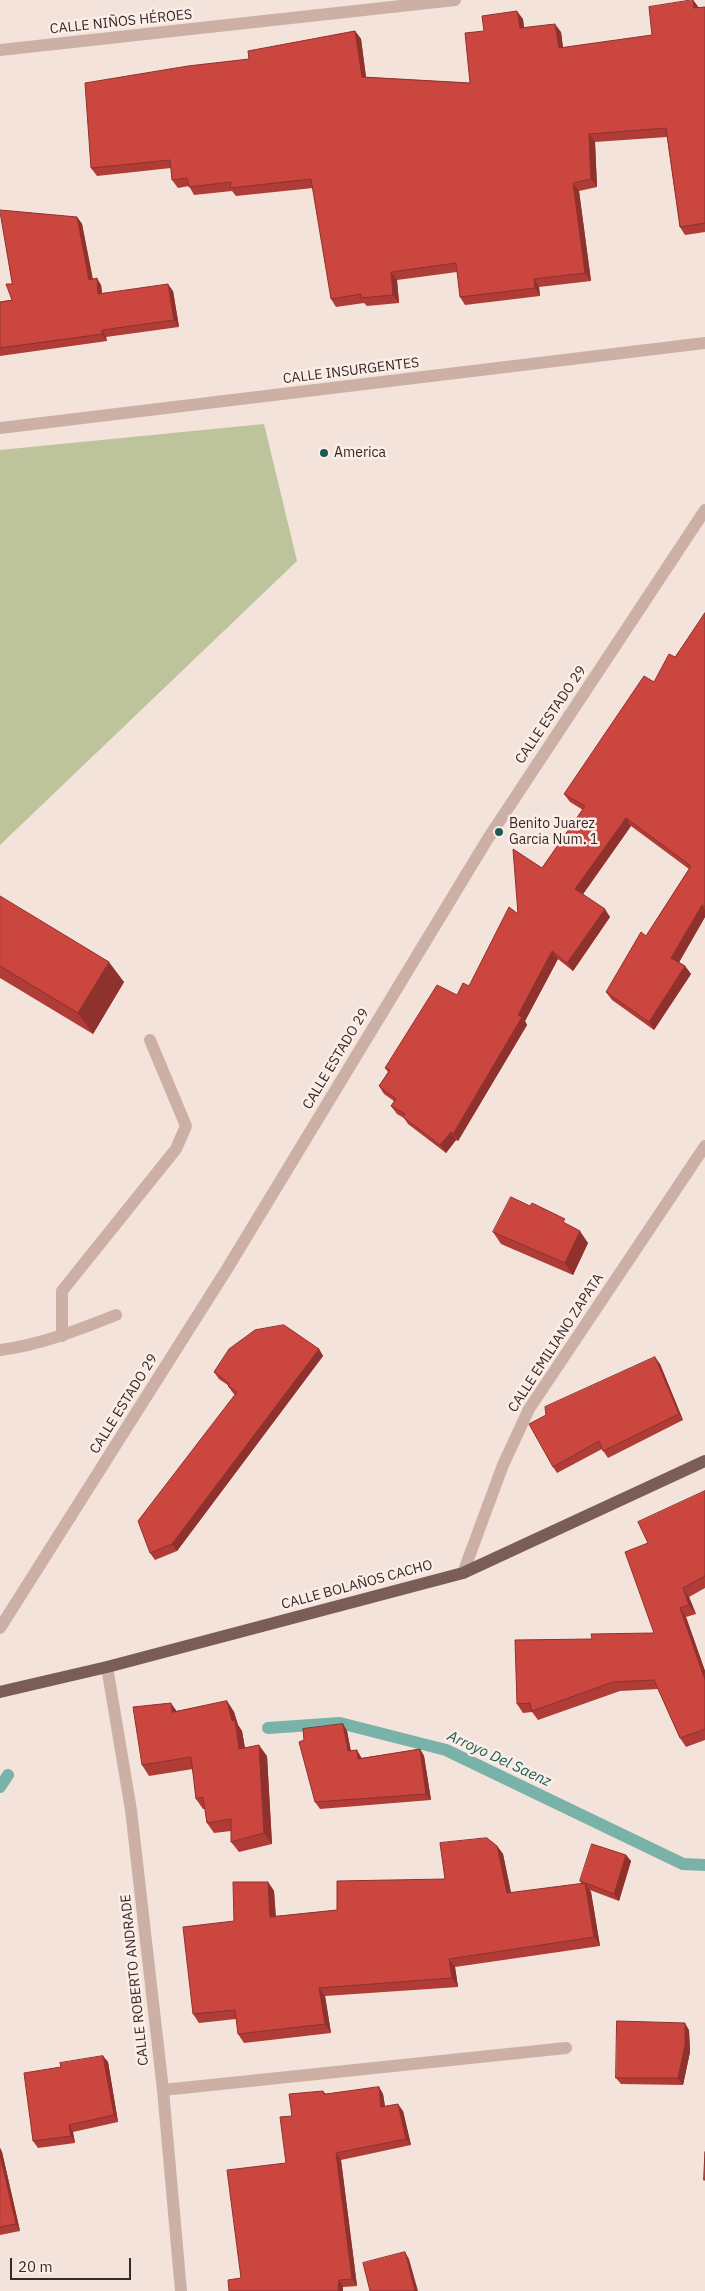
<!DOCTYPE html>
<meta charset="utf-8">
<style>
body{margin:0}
#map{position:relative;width:705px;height:2291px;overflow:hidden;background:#f3e3db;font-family:"IBM Plex Sans",sans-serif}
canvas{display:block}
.scale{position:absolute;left:10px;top:2258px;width:121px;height:22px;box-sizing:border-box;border:2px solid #382927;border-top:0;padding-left:6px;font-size:15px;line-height:18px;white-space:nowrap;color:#382927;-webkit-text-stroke:4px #fbeee8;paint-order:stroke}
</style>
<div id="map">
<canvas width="705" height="2291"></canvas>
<div class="scale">20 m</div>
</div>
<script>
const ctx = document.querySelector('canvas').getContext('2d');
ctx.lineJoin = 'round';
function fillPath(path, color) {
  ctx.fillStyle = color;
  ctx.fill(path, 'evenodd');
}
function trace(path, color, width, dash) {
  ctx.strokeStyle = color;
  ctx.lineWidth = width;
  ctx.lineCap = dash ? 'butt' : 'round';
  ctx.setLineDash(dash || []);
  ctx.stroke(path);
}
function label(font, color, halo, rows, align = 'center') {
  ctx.font = font + ' "IBM Plex Sans",sans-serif';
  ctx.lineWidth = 5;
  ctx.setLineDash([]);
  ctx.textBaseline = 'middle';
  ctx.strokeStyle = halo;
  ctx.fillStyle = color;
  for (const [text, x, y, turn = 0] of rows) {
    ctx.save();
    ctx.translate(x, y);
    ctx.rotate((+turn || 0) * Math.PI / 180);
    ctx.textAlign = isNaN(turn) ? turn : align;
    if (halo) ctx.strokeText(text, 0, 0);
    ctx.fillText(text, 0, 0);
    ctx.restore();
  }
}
const green = new Path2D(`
 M264 424 297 561 0 845V450Z`);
const stream = new Path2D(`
 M268 1728 340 1723 446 1750 683 1864 705 1865
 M0 1787 8 1775`);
const service = new Path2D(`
 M62 1336V1291L176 1149 186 1126 150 1040`);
const minor = new Path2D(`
 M0 50 455 0
 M0 428 705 343
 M0 1350C40 1345 78 1330 116 1315
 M0 1628 227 1269 487 840 705 510
 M107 1667 131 1810 163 2090 181 2291
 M163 2090 566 2048`);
const tertiary = new Path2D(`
 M463 1573 503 1465 529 1409 705 1146`);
const primary = new Path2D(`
 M0 1692 107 1667 463 1573 705 1461`);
const wall = new Path2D(`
 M693 0 699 8 705 7V232L685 235 680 227 667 137 595 142 597 187 579 191 591 281 539 287 540 296 465 305 460 297 457 272 397 280 399 303 367 306 364 303 336 307 331 299 313 188 236 196 232 191 194 195 189 186 178 188 172 180 171 168 97 176 91 168 249 59 355 31 361 39 366 77 470 83 484 31 523 19 524 28 561 32 563 48 652 35Z
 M77 217 82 224 93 279 101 285 102 293 173 291 179 327 106 337 107 341 0 356V302L12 300V284Z
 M705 613V917L679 962 685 966 691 974 654 1030 612 1000 606 992 646 936 689 869 631 826 583 894 610 917 573 971 558 959 525 1021 527 1025 458 1141 456 1140 446 1153 408 1124 404 1118 397 1114 391 1106 394 1101 384 1094 379 1086 388 1072 385 1068 457 995 469 986 518 914 542 868 583 810 570 802 564 794 675 657Z
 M0 896 124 982 93 1034 0 978V979Z
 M569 1225 588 1243 573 1275 501 1244 493 1232Z
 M319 1349 323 1356 177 1551 155 1560 150 1553 235 1395 233 1393 228 1386H229L219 1379 214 1372Z
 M660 1364 683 1420 608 1458 602 1449 557 1473 553 1467Z
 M705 1491V1588L689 1597 696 1614 686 1617 705 1671V1740L686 1747 680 1738 658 1689 620 1691 538 1720 532 1712 523 1713 517 1704 592 1639 654 1633Z
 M227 1701 234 1712 238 1725 242 1731 245 1748 267 1756 272 1844 239 1852 231 1842V1831L214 1833 207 1823 205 1809H203L196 1799 193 1769 149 1776 142 1765 177 1711Z
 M343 1724 347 1731 351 1751 361 1757 362 1758 420 1749 424 1756 431 1800 320 1809 315 1802 304 1740Z
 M497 1846 503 1854 511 1893 582 1884 580 1881 626 1855 631 1861 619 1901 590 1890 591 1892 600 1946 455 1967 458 1987 325 1996 331 2033 244 2043 238 2034 236 2019 199 2023 193 2014 234 1921 268 1882 274 1891 276 1916 337 1910 445 1879Z
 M689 2030 690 2052 683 2085 621 2084 616 2078Z
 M103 2056 108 2062 118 2122 73 2132 75 2143 38 2148 33 2141 61 2067Z
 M379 2087 383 2094 385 2106 403 2111 411 2145 341 2160 357 2286 343 2287V2291H229L241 2278 286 2163 292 2116 323 2091 326 2094Z
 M0 2148 2 2152 20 2231 0 2235Z`);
const shadedWall = new Path2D(`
 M693 0 699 8H694Z
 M517 11 523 19 525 36 520 28Z
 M555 24 561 32 564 56 559 48Z
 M355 31 361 39 367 85 362 77Z
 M589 134 595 142 597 187 591 179Z
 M573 183 579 191 591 281 585 273Z
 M77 217 82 224 94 287 89 280Z
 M391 272 397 280 399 303 393 295Z
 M97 278 101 285 103 301 98 294Z
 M534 279 539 287 540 296 535 288Z
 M168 284 173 291 179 327 174 320Z
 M102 330 106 337 107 341 102 334Z
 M626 818 631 826 581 897 575 889Z
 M702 905 705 910V917L677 966 671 958Z
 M605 909 610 917 573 971 567 963Z
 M552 951 558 959 525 1021 527 1025 458 1141 453 1134 518 1015Z
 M109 962 124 982 93 1034 78 1013Z
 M685 966 691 974 654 1030 649 1022Z
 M451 1132 456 1140 446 1153 440 1145Z
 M580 1231 588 1243 573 1275 565 1263Z
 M319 1349 323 1356 177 1551 172 1544Z
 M655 1357 660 1364 683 1420 679 1414Z
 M683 1588 689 1597 696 1614 689 1605Z
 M680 1608 686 1617 705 1671V1680Z
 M227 1701 234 1712 238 1725 242 1731 247 1760 239 1749Z
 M171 1703 178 1713 172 1712Z
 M343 1724 347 1731 352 1758 348 1751Z
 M259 1745 267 1756 272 1844 264 1833Z
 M420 1749 424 1756 431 1800 426 1794Z
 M357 1750 361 1757 363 1765 358 1759Z
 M497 1846 503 1854 513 1902 507 1893Z
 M626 1855 631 1861 619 1901 614 1894Z
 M268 1882 274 1891 276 1926 270 1917Z
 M585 1883 591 1892 600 1946 594 1937Z
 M449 1959 455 1967 458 1987 452 1978Z
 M319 1988 325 1996 331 2033 325 2024Z
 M685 2023 689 2030 690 2052 683 2085 678 2078Z
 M103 2056 108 2062 118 2122 114 2115Z
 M379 2087 383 2094 386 2114 381 2107Z
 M398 2104 403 2111 411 2145 406 2139Z
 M69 2125 73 2132 75 2143 71 2136Z
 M0 2148 2 2152 20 2231 16 2224 0 2155Z
 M336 2153 341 2160 357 2286 352 2279Z
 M405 2252 409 2259 418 2291H415Z
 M339 2280 343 2287V2291H338Z`);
const building = new Path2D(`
 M693 0 694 8 705 7V223L680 227 666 128 589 134 591 179 573 183 585 273 534 279 535 288 460 297 456 263 391 272 393 295 361 298V294L331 299 311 179 230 188 231 182 189 187 187 178 172 180 170 160 91 168 85 83 188 66 249 59 248 51 355 31 362 77 470 83 465 33 484 31 482 16 517 11 520 28 555 24 559 48 652 35 649 7Z
 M0 210 77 217 89 280 97 278 98 294 168 284 174 320 102 330V334L0 348V302L12 300 6 284H12Z
 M705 613V907L702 905 671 958 685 966 649 1022 606 992 641 932 646 936 691 866 626 818 575 889 605 909 567 963 552 951 518 1015 522 1017 453 1134 451 1132 440 1145 403 1117 405 1114 391 1106 396 1099 379 1086 390 1070 385 1068 437 985 457 995 463 983 469 986 509 907 518 914 513 849 542 868 585 806 564 794 644 676 654 682 669 654 675 657Z
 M0 896 109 962 78 1013 0 966Z
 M511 1197 530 1206 532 1203 565 1219 563 1222 580 1231 565 1263 493 1232Z
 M284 1325 319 1349 172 1544 150 1553 138 1521 237 1392 228 1386 230 1384 214 1372 229 1349 255 1330Z
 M655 1357 679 1414 603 1451 599 1441 553 1467 529 1424 546 1415 545 1407Z
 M705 1491V1576L683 1588 689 1605 680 1608 705 1680V1729L680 1738 654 1680 613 1682 532 1711 530 1703 517 1704 515 1640 592 1639 591 1634 654 1633 625 1552 648 1543 638 1522Z
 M227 1701 232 1721 235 1720 239 1749 259 1745 264 1833 231 1842V1819L207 1823 203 1797 196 1799 191 1757 142 1765 133 1707 171 1703 172 1712Z
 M343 1724 348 1751 357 1750 358 1759 420 1749 426 1794 315 1802 299 1742 304 1740 303 1729Z
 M487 1838 497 1846 507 1893 585 1883 594 1937 449 1959 452 1978 319 1988 325 2024 238 2034 235 2010 193 2014 183 1927 234 1921 233 1882H268L270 1917 337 1910V1881L445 1879 440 1843Z
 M592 1844 626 1855 614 1894 580 1881Z
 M617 2021 685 2023V2045L678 2078H616Z
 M103 2056 114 2115 69 2125 71 2136 33 2141 24 2073 61 2067 60 2063Z
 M379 2087 381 2107 398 2104 406 2139 336 2153 352 2279 339 2280 338 2291H229L228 2280 241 2278 227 2170 286 2163 280 2117 292 2116 289 2094 323 2091 324 2094Z
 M705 2152V2180H704Z
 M0 2155 16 2224 0 2227Z
 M405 2252 415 2291H370L363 2263Z`);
const markers = [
 [324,453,5,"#1b5c53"],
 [499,832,5,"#1b5c53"]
];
const streetNames = [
 ["CALLE NIÑOS HÉROES",121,22,-6],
 ["CALLE INSURGENTES",351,371,-7],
 ["CALLE ESTADO 29",551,715,-56],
 ["CALLE ESTADO 29",336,1059,-59],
 ["CALLE EMILIANO ZAPATA",556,1343,-57],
 ["CALLE ESTADO 29",124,1404,-58],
 ["CALLE BOLAÑOS CACHO",357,1585,-15],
 ["CALLE ROBERTO ANDRADE",135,1980,-96]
];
const poiNames = [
 ["America",334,453],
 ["Benito Juarez",509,824],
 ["Garcia Num. 1",509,840]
];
const waterNames = [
 ["Arroyo Del Saenz",499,1759,25]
];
fillPath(green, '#bdc39a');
trace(stream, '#78b2a9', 12);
trace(service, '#ccb0a6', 12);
trace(minor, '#ccb0a6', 12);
trace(tertiary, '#ccb0a6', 12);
trace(primary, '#7b5d58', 12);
fillPath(wall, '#af3c37');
fillPath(shadedWall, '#8f312d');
fillPath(building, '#cc4640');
trace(building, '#8f312d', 1);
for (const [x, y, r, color] of markers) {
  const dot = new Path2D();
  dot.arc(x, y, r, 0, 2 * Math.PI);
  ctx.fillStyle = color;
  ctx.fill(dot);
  trace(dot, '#fbeee8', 2);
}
label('14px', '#382927', '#fbeee8', streetNames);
label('14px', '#382927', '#fbeee8', poiNames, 'left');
label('italic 15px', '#1b5c53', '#fbeee8', waterNames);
</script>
